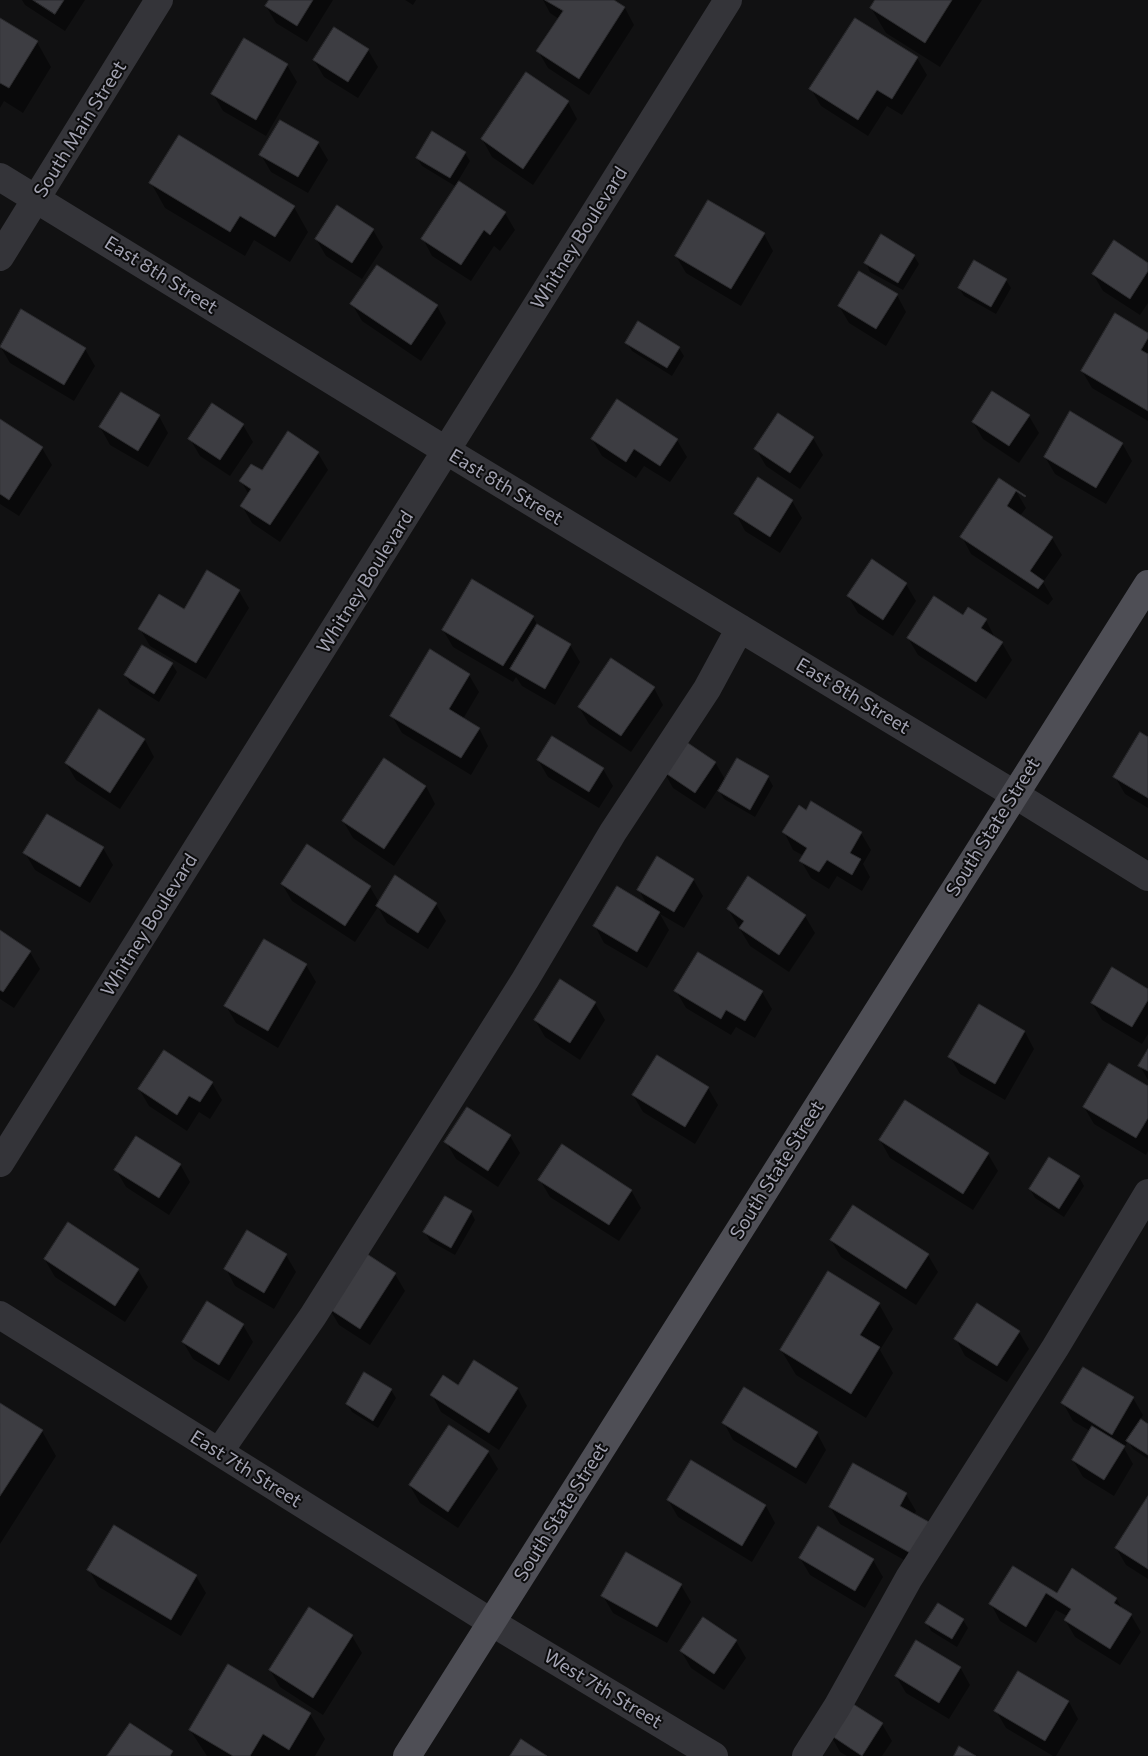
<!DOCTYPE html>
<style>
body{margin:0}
canvas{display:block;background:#111112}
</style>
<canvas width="1148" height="1756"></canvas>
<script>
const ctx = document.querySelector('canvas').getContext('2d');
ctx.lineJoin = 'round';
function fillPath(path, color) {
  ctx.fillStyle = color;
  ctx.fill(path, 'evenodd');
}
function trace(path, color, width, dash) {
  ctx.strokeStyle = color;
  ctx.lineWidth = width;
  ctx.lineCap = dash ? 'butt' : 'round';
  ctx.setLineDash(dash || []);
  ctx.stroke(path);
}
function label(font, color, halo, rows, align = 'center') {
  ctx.font = font + ' Commissioner,sans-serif';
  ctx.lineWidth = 4;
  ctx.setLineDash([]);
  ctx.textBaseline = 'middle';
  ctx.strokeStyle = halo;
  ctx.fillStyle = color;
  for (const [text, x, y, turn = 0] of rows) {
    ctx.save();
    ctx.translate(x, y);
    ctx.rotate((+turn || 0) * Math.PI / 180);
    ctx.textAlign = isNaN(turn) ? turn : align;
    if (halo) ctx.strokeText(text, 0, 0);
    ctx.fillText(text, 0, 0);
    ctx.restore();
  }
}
const shadow = new Path2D(`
 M22 0H85L65 31 25 5Z
 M270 0H333L307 42 276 23 266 6Z
 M405 0H416L413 5Z
 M543 0H612L625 8 634 25 589 95 548 68 538 51 559 19 550 13Z
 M876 0H982L940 67 886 33 871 8Z
 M0 20 37 42 51 67 23 113 4 101 0 108Z
 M855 20 917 58 927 75 902 115 887 106 868 136 821 106 811 89Z
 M334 28 368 50 378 67 358 98 324 77 314 60Z
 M287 65 297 82 266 136 223 111 213 94Z
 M568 102 577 119 533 185 492 157 482 139Z
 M318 143 328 160 308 193 271 172 261 155Z
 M465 153 470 161 455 186 422 166 417 158Z
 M151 183 294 207 308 232 290 262 254 240 245 256 165 208Z
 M505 213 515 230 500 251 494 246 471 281 432 256 423 239Z
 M373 230 383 247 362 279 326 256 316 239Z
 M764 234 773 251 741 306 686 273 676 256Z
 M914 256 919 264 903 290 870 272 866 263Z
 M1148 265V303L1140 315 1103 291 1093 274Z
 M1006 280 1011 288 996 314 964 296 959 288Z
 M897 295 906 312 886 346 849 323 839 306Z
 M352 304 437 306 446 323 421 361 362 321Z
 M22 311 85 349 95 366 74 401 10 363 0 346Z
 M1148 335V421L1092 388 1082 371Z
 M627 343 679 348 684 356 672 376 632 351Z
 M159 416 168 433 148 467 110 445 100 427Z
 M1029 416 1039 433 1019 463 983 439 973 422Z
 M0 420 42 448 52 465 19 516 0 504Z
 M243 425 253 442 230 476 200 456 190 439Z
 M813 438 823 455 800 489 766 466 756 449Z
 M592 439 677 440 687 457 670 482 644 466 636 478 602 456Z
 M1122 443 1132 461 1106 504 1055 474 1045 457Z
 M318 453 328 470 280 542 252 523 242 506 249 495 241 481Z
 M758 479 792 501 802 518 780 553 745 531 736 514Z
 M1000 480 1016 491 1026 508 1020 516 1052 538 1062 555 1043 582 1053 599 1048 605 971 554 962 537Z
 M906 584 916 601 893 636 858 613 848 596Z
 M239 591 249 608 206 679 150 646 140 629Z
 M969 608 986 620 995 638 1002 643 1012 660 986 699 918 655 908 638 963 616Z
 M533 617 538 626 570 645 580 662 555 705 522 686 516 677 513 682 453 647 443 630Z
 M172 664 177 672 159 702 130 684 125 675Z
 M469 675 479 692 463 719 479 728 488 746 471 775 402 733 392 716Z
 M654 688 663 705 631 752 589 724 579 707Z
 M1148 738V808L1125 794 1115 777Z
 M145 740 154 757 120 809 76 780 66 763Z
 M538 760 603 769 613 786 599 808 548 777Z
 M738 760 768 777 773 786 755 817 724 799 718 789 705 809 673 788 663 770 715 762 726 781Z
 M426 786 435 804 394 866 353 838 343 821Z
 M784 832 861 833 871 850 863 864 870 877 862 891 837 876 829 889 811 878 801 861 804 856 793 850Z
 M103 848 113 865 90 903 35 870 25 853Z
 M693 879 703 896 684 928 660 914 669 930 647 968 604 943 595 926 648 907 639 890Z
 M282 884 370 887 379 902 436 904 446 921 428 949 387 923 378 907 355 942 292 901Z
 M728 909 805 916 815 933 789 972 750 946Z
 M0 931 30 952 40 969 14 1008 0 999Z
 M306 965 316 982 278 1048 236 1023 226 1006Z
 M1148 990V1034L1142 1044 1102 1020 1092 1003Z
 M676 991 762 992 772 1009 755 1038 736 1027 731 1035 686 1008Z
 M595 1003 605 1020 580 1060 545 1037 535 1020Z
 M979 1006 1025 1032 1034 1049 1005 1100 960 1074 950 1057Z
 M1148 1052V1080L1140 1066Z
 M657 1057 708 1088 718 1105 695 1144 643 1112 633 1095Z
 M212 1083 222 1100 210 1119 199 1112 187 1131 149 1106 139 1089Z
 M1148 1087V1151L1146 1155 1094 1124 1084 1107Z
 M467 1109 510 1136 520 1153 498 1187 456 1159 446 1142Z
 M880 1140 988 1154 998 1171 973 1210 890 1158Z
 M1049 1159 1079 1177 1084 1186 1064 1217 1035 1198 1030 1189Z
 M180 1164 190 1182 169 1215 126 1187 116 1170Z
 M540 1180 631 1190 641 1208 619 1241 550 1197Z
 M471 1212 475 1220 455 1255 430 1241 425 1232Z
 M831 1240 928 1255 938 1272 916 1305 841 1257Z
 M364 1254 395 1274 405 1291 370 1345 339 1325 329 1308Z
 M286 1255 296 1272 274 1309 235 1286 226 1269Z
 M45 1260 138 1270 148 1287 125 1322 55 1277Z
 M879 1304 893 1329 880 1350 893 1373 866 1418 796 1375 781 1350Z
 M243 1325 253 1342 229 1381 193 1359 183 1342Z
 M1019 1332 1029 1349 1007 1382 965 1356 956 1339Z
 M475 1361 518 1389 527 1406 499 1450 441 1412 432 1395 458 1386Z
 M1083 1369 1133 1398 1143 1415 1140 1420 1148 1425V1459L1133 1449 1128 1441 1124 1448 1133 1464 1114 1496 1083 1477 1073 1460 1090 1431 1073 1421 1063 1403Z
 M391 1390 396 1398 378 1428 352 1412 347 1404Z
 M0 1404 42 1431 56 1456 0 1544Z
 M724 1423 817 1433 826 1450 806 1484 733 1440Z
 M488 1452 498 1469 458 1528 420 1503 410 1486Z
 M691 1461 766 1506 775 1523 752 1562 678 1517 668 1500Z
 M906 1494 916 1511 914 1515 922 1570 840 1524 830 1507Z
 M1148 1499V1579L1126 1565 1116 1548Z
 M800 1558 873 1560 883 1577 865 1608 810 1575Z
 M1013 1567 1057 1595 1116 1598 1123 1610 1131 1615 1141 1632 1120 1665 1075 1637 1065 1620 1067 1616 1056 1610 1036 1643 1000 1621 991 1604Z
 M89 1570 196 1576 206 1593 181 1636 99 1587Z
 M681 1585 691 1602 667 1643 613 1613 603 1596Z
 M310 1609 352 1636 362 1653 323 1715 280 1687 270 1670Z
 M963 1620 968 1628 957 1647 931 1631 927 1623Z
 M736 1641 746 1658 724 1690 691 1668 681 1651Z
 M960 1667 970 1685 949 1719 906 1693 896 1676Z
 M1018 1673 1069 1702 1078 1719 1056 1756H1053L1006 1728 996 1711Z
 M310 1714 325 1739 315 1756H207L190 1730Z
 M882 1724 892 1741 882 1756H847L840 1752 830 1734Z`);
const building = new Path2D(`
 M33 0H64L55 14Z
 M269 0H313L297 26 265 6Z
 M545 0H614L625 7 579 79 536 51 563 11Z
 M875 0H952L925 43 870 8Z
 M0 18 38 41 9 88 0 83Z
 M855 18 918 57 892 99 877 90 858 120 809 89Z
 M334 27 369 49 348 82 313 60Z
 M244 38 288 64 256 120 211 94Z
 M526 72 569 101 523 169 481 139Z
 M280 120 319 142 298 177 259 155Z
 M432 131 466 152 450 178 416 158Z
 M179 135 295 206 275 237 240 216 230 232 149 183Z
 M459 181 506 212 490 235 484 230 461 265 421 239Z
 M708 200 765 233 731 289 675 256Z
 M337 205 374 229 352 263 315 239Z
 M881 234 915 255 898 283 864 263Z
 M1114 240 1148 263V271L1130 299 1092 274Z
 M974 260 1007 279 991 307 958 288Z
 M377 265 438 305 411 345 350 304Z
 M859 271 898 294 876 329 838 306Z
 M21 309 86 348 64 385 0 347Z
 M1115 313 1148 333V338L1141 350 1148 354V411L1081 371Z
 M638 321 680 347 667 368 625 343Z
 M992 391 1030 415 1009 446 972 422Z
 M121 392 160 415 138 451 99 427Z
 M617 399 678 439 660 466 634 449 626 462 591 439Z
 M212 403 244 424 220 460 188 439Z
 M1070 411 1123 443 1096 488 1044 457Z
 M778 413 814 437 790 473 754 449Z
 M0 419 43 447 9 500 0 494Z
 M288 431 319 452 270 525 240 506 251 489 239 481 251 464 262 470Z
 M758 477 793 500 770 537 734 514Z
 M999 478 1026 496 1025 497 1016 491 1007 506 1053 537 1030 571 1044 581 1038 589 960 537Z
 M872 559 907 583 883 620 847 596Z
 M207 570 240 590 196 663 138 629 159 594 184 609Z
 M472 579 534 616 503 666 442 630Z
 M934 596 963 615 968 607 987 619 981 628 1003 642 976 682 907 638Z
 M537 624 571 644 545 689 510 669Z
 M142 645 173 663 154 694 124 675Z
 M430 649 470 674 449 709 480 728 461 758 390 716Z
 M611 658 655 687 621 736 578 707Z
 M99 709 145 739 110 793 65 763Z
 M1140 732 1148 737V798L1113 777Z
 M552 736 604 768 589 792 537 760Z
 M682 739 716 762 695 793 661 770Z
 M384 758 426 786 384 849 342 821Z
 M737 758 769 776 750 810 718 791Z
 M811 801 862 832 850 853 861 859 852 875 827 860 819 872 799 861 807 848 782 832 799 805 806 810Z
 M47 814 104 847 80 887 23 853Z
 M307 844 371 886 345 926 281 884Z
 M657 856 694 879 674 912 637 890Z
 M395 875 437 903 418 933 376 906Z
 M748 876 806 915 779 955 739 928 744 921 727 909Z
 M617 886 660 912 637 952 593 926Z
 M0 930 31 951 3 992 0 990Z
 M264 939 307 964 268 1031 224 1006Z
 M698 952 763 991 745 1021 726 1010 721 1019 674 991Z
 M1112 967 1148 989V1000L1132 1027 1091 1003Z
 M560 979 596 1002 570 1043 534 1020Z
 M979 1004 1025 1031 995 1084 948 1057Z
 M1148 1049V1071L1138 1066Z
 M164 1050 213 1082 200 1102 189 1096 177 1115 138 1089Z
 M657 1055 709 1087 685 1127 632 1095Z
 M1109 1063 1148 1086V1118L1136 1138 1083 1107Z
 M905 1100 989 1153 963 1194 879 1140Z
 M467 1107 511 1135 488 1171 444 1142Z
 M136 1136 181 1164 159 1198 114 1170Z
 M562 1144 632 1190 609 1225 538 1180Z
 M1049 1157 1080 1176 1059 1209 1029 1189Z
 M445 1196 472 1211 451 1248 423 1232Z
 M853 1205 929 1254 906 1289 830 1240Z
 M68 1222 139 1269 115 1306 44 1259Z
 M247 1230 287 1254 264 1293 224 1269Z
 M364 1252 396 1273 360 1329 328 1308Z
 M828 1271 880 1303 860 1335 880 1347 851 1394 780 1350Z
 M207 1301 244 1324 219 1365 182 1342Z
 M977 1303 1020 1331 997 1366 954 1339Z
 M474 1360 518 1388 489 1433 430 1395 443 1375 458 1385Z
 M1083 1367 1134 1397 1112 1435 1061 1403Z
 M364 1372 392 1389 373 1421 346 1404Z
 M744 1387 818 1432 796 1468 722 1423Z
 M0 1403 43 1430 0 1496Z
 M1141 1419 1148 1424V1455L1126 1441Z
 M449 1425 489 1451 448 1512 409 1485Z
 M1092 1426 1125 1446 1104 1480 1072 1460Z
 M691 1460 766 1505 742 1546 667 1500Z
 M853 1463 907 1493 900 1506 929 1522 912 1554 829 1507Z
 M1148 1496V1569L1115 1548Z
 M114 1525 197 1575 171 1620 87 1570Z
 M818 1526 874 1559 855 1591 799 1558Z
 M626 1552 682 1584 657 1627 601 1596Z
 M1013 1566 1057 1593 1072 1568 1117 1598 1114 1603 1132 1614 1110 1649 1064 1620 1071 1609 1046 1593 1026 1627 989 1604Z
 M938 1603 964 1619 952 1639 925 1623Z
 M309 1607 353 1635 313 1698 269 1670Z
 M703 1617 737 1640 714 1674 680 1651Z
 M916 1640 961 1667 939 1703 895 1676Z
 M228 1664 311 1713 289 1750 263 1734 250 1756H233L189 1730Z
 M1018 1671 1069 1701 1045 1741 994 1711Z
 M850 1702 883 1723 862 1756 829 1734Z
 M130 1723 173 1751 170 1756H107Z
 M521 1739 547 1756H510Z
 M959 1746 976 1756H954Z`);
const minor = new Path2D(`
 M0 177 447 451 1014 794 1148 877
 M0 257 159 0
 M0 1163 728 0
 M0 1315 491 1622 714 1756
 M219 1452 313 1316 525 980 613 832 707 689 740 628
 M806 1756 837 1707 909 1578 1055 1348 1148 1193`);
const major = new Path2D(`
 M407 1756 1148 584`);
const streetNames = [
 ["South Main Street",80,129,-58],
 ["Whitney Boulevard",579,238,-58],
 ["East 8th Street",161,275,32],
 ["East 8th Street",506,487,31],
 ["Whitney Boulevard",365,582,-58],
 ["East 8th Street",853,696,31],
 ["South State Street",993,827,-58],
 ["Whitney Boulevard",149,925,-58],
 ["South State Street",777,1170,-58],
 ["East 7th Street",246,1469,32],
 ["South State Street",561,1512,-58],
 ["West 7th Street",603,1689,31]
];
fillPath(shadow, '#0007');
fillPath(building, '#3d3d42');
trace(building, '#2b2b2e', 1);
trace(minor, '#343439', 28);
trace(major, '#4e4e55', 28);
label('19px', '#a3a3b2', '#0c0c0d', streetNames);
</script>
